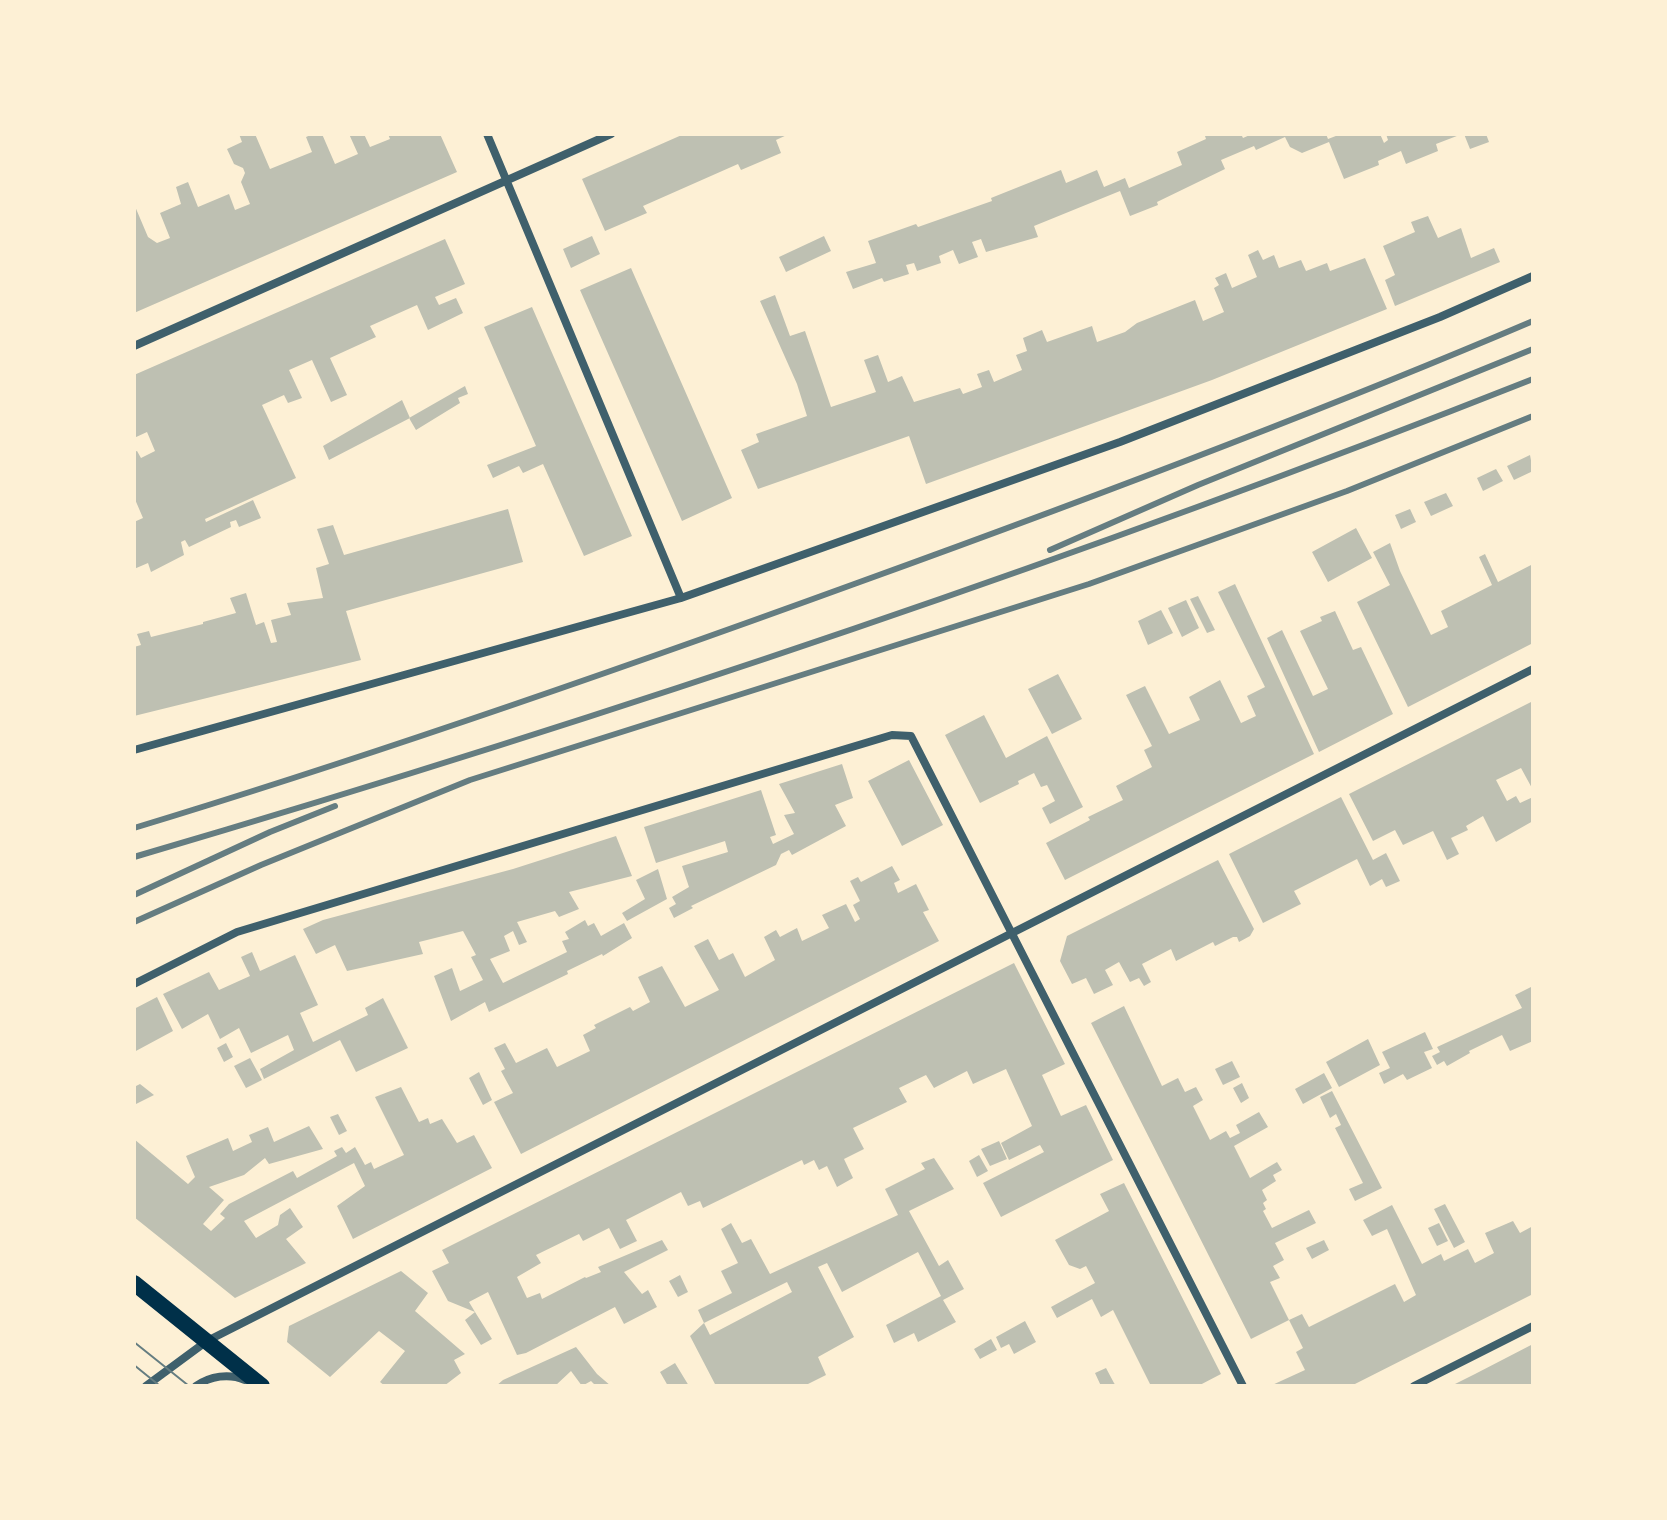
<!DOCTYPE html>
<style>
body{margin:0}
#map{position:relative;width:1667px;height:1520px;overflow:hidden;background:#fdf0d5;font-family:"Times New Roman",serif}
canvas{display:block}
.frame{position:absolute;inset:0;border:136px solid #fdf0d5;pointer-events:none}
</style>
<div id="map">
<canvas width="1667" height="1520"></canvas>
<div class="frame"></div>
</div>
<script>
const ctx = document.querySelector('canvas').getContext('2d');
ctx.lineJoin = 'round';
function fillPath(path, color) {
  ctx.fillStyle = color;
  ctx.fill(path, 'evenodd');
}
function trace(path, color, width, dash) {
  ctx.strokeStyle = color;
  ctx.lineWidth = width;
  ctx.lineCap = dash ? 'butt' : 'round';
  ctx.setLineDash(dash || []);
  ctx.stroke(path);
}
const building = new Path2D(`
 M239 134H255L270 169 312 152 306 137 313 134H322L335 164 358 154 349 134H364L370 147 390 139 388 134H440L457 172 134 313V204L148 237 157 243 170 238 160 213 181 204 176 187 188 182 198 207 229 194 235 210 250 204 241 182 245 173 243 168 234 164 227 149 242 142Z
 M684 134H789L776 140 781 153 741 170 738 164 643 206 647 213 605 231 582 179Z
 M1210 134H1241L1243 138 1252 134H1326L1328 139 1341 134H1380L1384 143 1388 140 1386 134H1462L1436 144 1438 151 1406 164 1401 151 1378 161 1379 165 1344 179 1329 142 1302 153 1290 147 1285 137 1256 150 1254 146 1221 160 1225 169 1157 202 1158 205 1130 216 1120 191 1034 226 1038 237 986 252 981 239 972 242 978 257 959 264 953 250 939 256 941 263 917 271 914 263 906 265 909 274 884 282 882 278 853 289 846 272 876 263 868 241 916 224 918 227 992 201 991 198 1061 170 1066 183 1097 170 1104 187 1125 178 1129 188 1182 165 1177 152 1206 139 1205 136Z
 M1464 134H1486L1489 142 1470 149Z
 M1428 216 1438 238 1461 228 1471 258 1494 248 1500 262 1395 306 1385 280 1395 275 1383 246 1415 232 1411 222Z
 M592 236 600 254 571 268 563 249Z
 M824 236 831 251 786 272 779 257Z
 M445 239 465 284 435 297 439 305 456 298 463 313 428 330 417 305 370 326 376 337 330 358 347 395 331 402 312 360 289 370 302 398 288 403 284 395 262 405 296 478 205 519 206 522 253 500 261 518 239 527 236 520 230 522 231 527 189 547 185 540 181 542 184 555 151 572 148 563 134 569V522L143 518 134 497V452L137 451 141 458 155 451 147 432 134 438V375Z
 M1258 250 1263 260 1274 255 1279 268 1301 260 1306 271 1327 263 1330 271 1365 258 1387 309 1212 380 926 484 909 436 758 489 741 450 759 442 756 434 807 416 797 384 760 301 775 295 790 336 805 331 831 407 876 392 864 360 878 355 888 382 902 376 914 402 960 388 963 394 982 387 977 374 989 370 994 382 1022 370 1016 355 1027 351 1023 338 1042 330 1047 342 1092 326 1097 342 1125 332 1137 323 1195 300 1203 321 1224 312 1214 288 1219 285 1215 278 1226 273 1232 288 1257 277 1248 255Z
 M631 268 732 498 682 521 580 290Z
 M532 307 632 536 584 556 543 464 523 473 519 466 493 478 487 465 536 446 484 327Z
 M465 386 468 394 458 398 460 403 416 430 409 418Z
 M402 400 410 418 329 460 323 446Z
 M1530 455 1533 471 1514 480 1507 466Z
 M1496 469 1503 481 1483 491 1477 478Z
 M1446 493 1453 506 1431 516 1424 502Z
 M508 509 523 562 346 611 361 660 134 716V647L141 645 137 634 149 631 151 637 203 624V622L236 613 230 598 246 593 256 625 264 622 271 643 277 642 271 620 291 615 287 603 323 598 316 568 329 564 317 529 333 525 344 555Z
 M1410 509 1416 522 1401 529 1395 515Z
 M1356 528 1372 558 1328 582 1312 552Z
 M1390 543 1400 571 1431 635 1448 627 1441 611 1492 585 1479 557 1485 554 1498 582 1533 564V643L1408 707 1357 602 1390 585 1373 552Z
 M1235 584 1314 754 1065 880 1046 843 1090 820 1088 817 1123 800 1116 786 1152 767 1144 750 1152 746 1126 695 1145 686 1169 734 1200 720 1189 697 1220 680 1241 723 1256 716 1247 696 1265 687 1218 592Z
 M1198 596 1215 630 1207 633 1190 599Z
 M1186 600 1199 628 1182 637 1168 608Z
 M1161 610 1173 633 1148 645 1138 621Z
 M1335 611 1353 650 1361 647 1393 714 1319 752 1267 638 1282 630 1313 696 1328 689 1300 631 1322 621 1320 617Z
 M1058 674 1082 719 1052 734 1028 689Z
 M1533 701V790L1521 768 1496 780 1507 801 1516 796 1520 803 1533 797V821L1496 842 1483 816 1466 826 1468 830 1451 838 1459 854 1447 860 1433 831 1403 845 1395 830 1373 841 1349 794Z
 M984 715 1006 758 1047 736 1083 807 1050 824 1042 808 1055 801 1047 785 1041 787 1034 773 1018 781 1019 784 980 803 945 735Z
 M909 760 943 825 902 846 868 781Z
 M842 764 853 798 835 805 846 826 792 855 789 850 781 854 776 865 691 906 693 908 674 918 669 908 676 904 672 897 689 887 682 866 728 852 725 841 656 863 644 827 761 790 776 835 770 837 773 844 794 834 784 815 795 813 779 784Z
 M1341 797 1373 860 1386 853 1400 881 1386 887 1382 879 1370 886 1357 859 1294 891 1301 904 1263 923 1229 854Z
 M616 836 632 876 569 892 579 909 559 917 555 911 517 922 527 942 519 945 513 931 504 936 510 951 490 959 503 983 567 952 562 941 569 939 565 932 585 920 588 926 594 923 601 936 624 923 632 938 603 956 602 954 567 971 568 974 489 1012 485 1002 451 1021 434 976 452 968 460 991 483 980 471 957 476 955 463 931 419 942 423 954 347 971 335 945 316 954 303 929 323 920 513 869Z
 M1218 860 1254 929 1250 936 1239 942 1237 937H1233L1215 946 1213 942 1176 961 1171 949 1142 964 1151 982 1144 986 1139 978 1130 982 1119 962 1105 970 1113 985 1094 994 1086 978 1072 984 1060 961 1067 936Z
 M892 866 900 880 894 883 898 893 916 884 929 910 923 912 939 941 521 1154 494 1102 513 1093 501 1071 505 1069 494 1048 505 1043 516 1063 547 1048 557 1067 590 1051 583 1035 596 1028 594 1025 630 1007 633 1011 650 1002 638 977 662 966 685 1007 719 990 694 946 708 939 719 960 733 953 745 977 775 960 764 937 776 930 780 937 797 928 802 941 829 928 822 915 846 904 855 922 860 919 853 905 860 901 850 881 858 877 861 882Z
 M658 869 667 899 627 921 622 913 645 899 636 880Z
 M252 952 260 971 295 955 318 1005 300 1013 313 1042 368 1015 365 1008 383 998 408 1048 356 1072 340 1040 264 1079 260 1069 294 1050 288 1035 251 1053 239 1028 220 1039 208 1014 182 1029 163 994 209 972 219 990 250 976 241 957Z
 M1014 963 1065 1064 1042 1075 1061 1116 1086 1105 1113 1160 1001 1217 983 1183 1044 1152 1040 1145 1009 1160 1001 1143 1032 1126 1006 1069 973 1084 967 1071 934 1088 926 1075 899 1088 907 1102 853 1128 864 1149 844 1159 853 1178 837 1187 827 1166 819 1170 814 1160 804 1165 802 1160 703 1208 700 1201 688 1206 681 1192 626 1220 637 1241 620 1249 609 1228 583 1241 579 1234 536 1255 541 1263 517 1277 527 1298 540 1293 542 1299 585 1277 586 1278 601 1272 598 1267 662 1240 668 1250 624 1272 642 1294 648 1290 657 1307 624 1324 615 1307 526 1353 517 1355 488 1292 469 1302 475 1312 448 1301 432 1271 449 1263 442 1250Z
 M1533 986V1041L1510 1051 1502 1035 1469 1051 1470 1053 1447 1066 1444 1061 1437 1065 1432 1056 1440 1052 1437 1047 1522 1008 1515 995Z
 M157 997 173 1031 134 1052V1009Z
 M1124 1006 1162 1086 1178 1078 1185 1092 1196 1087 1203 1100 1193 1106 1210 1140 1226 1131 1230 1138 1240 1133 1236 1125 1259 1112 1268 1127 1234 1146 1250 1178 1277 1162 1282 1170 1273 1175 1276 1181 1262 1190 1267 1200 1263 1203 1266 1209 1263 1211 1272 1228 1309 1210 1316 1223 1275 1243 1284 1260 1273 1266 1280 1278 1270 1282 1289 1320 1302 1314 1309 1327 1395 1284 1404 1302 1416 1295 1387 1229 1372 1236 1363 1220 1392 1205 1422 1264 1441 1254 1444 1261 1468 1249 1475 1263 1494 1253 1485 1233 1513 1221 1520 1233 1533 1226V1294L1351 1386H1270L1305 1370 1296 1352 1303 1348 1289 1320 1251 1339 1091 1023Z
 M1425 1032 1433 1049 1424 1052 1432 1068 1407 1080 1403 1074 1384 1084 1379 1073 1390 1068 1382 1052Z
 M1368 1039 1380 1065 1339 1087 1326 1062Z
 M226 1043 233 1057 224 1062 217 1048Z
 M250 1058 262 1080 246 1088 234 1066Z
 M1232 1061 1240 1077 1223 1085 1215 1069Z
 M479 1072 492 1100 483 1105 469 1078Z
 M1324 1073 1332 1088 1303 1104 1295 1089Z
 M1242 1083 1249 1098 1241 1103 1233 1088Z
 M140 1084 154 1095 136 1104 134 1087Z
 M401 1087 419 1122 428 1118 430 1124 442 1119 457 1143 474 1135 492 1168 353 1239 337 1206 365 1186 354 1163 244 1221 256 1238 278 1225 280 1215 290 1208 303 1227 286 1239 306 1263 235 1298 134 1217V1139L188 1184 195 1177 186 1156 228 1138 233 1151 252 1142 249 1135 268 1127 274 1142 309 1126 323 1149 269 1164 265 1158 244 1175 209 1187 224 1200 203 1224 211 1231 225 1218 220 1214 229 1204 293 1171 297 1178 337 1156 334 1151 342 1147 346 1153 355 1147 365 1165 371 1162 374 1169 404 1155 375 1097Z
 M1332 1091 1382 1188 1355 1201 1349 1189 1363 1183 1335 1128 1341 1125 1336 1114 1330 1118 1320 1097Z
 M338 1114 347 1131 339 1135 330 1117Z
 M999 1141 1007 1159 990 1166 981 1149Z
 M979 1155 988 1171 977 1177 969 1161Z
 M934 1158 954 1189 909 1211 939 1266 948 1260 964 1289 943 1300 956 1322 918 1342 914 1333 894 1343 886 1325 941 1296 918 1252 842 1292 827 1263 818 1267 854 1337 818 1357 826 1375 804 1386H716L690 1336 704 1323 698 1310 732 1293 721 1271 738 1263 721 1229 731 1223 742 1243 751 1239 770 1274 898 1215 885 1189 925 1169 921 1163ZM787 1282 792 1292 710 1335 704 1323Z
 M1124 1183 1219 1370 1221 1374 1198 1386H1151L1113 1310 1101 1317 1092 1299 1057 1318 1051 1307 1095 1283 1086 1266 1080 1269 1069 1265 1055 1240 1109 1211 1100 1194Z
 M1445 1204 1465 1242 1454 1248 1434 1209Z
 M1439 1223 1448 1241 1437 1246 1428 1228Z
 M1324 1240 1329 1250 1312 1259 1306 1248Z
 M401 1271 428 1293 415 1311 465 1354 454 1360 461 1373 444 1386H385L380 1382 405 1351 379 1331 330 1377 287 1342 289 1326Z
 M680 1275 688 1292 678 1297 669 1281Z
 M475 1312 492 1339 481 1345 465 1320Z
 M1025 1321 1036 1342 1014 1354 1009 1344 1001 1348 996 1337Z
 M991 1339 997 1350 980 1359 974 1349Z
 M1533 1344V1386H1451L1475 1374Z
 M576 1347 597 1374 611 1386H596L591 1381 582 1386 571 1371 555 1386H496L503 1380Z
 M675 1363 689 1386H668L660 1372Z
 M1106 1368 1114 1383 1116 1386H1101L1095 1373Z`);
const minor = new Path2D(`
 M487 134 681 598
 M134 346 611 134
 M134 750 681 598 1120 442 1440 317 1533 276
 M134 984 237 932 892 735 911 736 1243 1386
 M146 1386 207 1341 1533 669
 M196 1386C210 1376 229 1373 245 1380
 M1414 1386 1533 1326`);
const secondary = new Path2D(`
 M134 1283 262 1386`);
const tram = new Path2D(`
 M134 1342 189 1386
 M134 1365 160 1386`);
const rail = new Path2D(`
 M1050 550 1198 485 1533 349
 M134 828C378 754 618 670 857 583 1084 501 1310 416 1533 321
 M134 857C607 718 1075 560 1533 379
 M134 895 270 832 335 806
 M134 922 261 865 470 780 1089 584 1347 491 1533 416`);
fillPath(building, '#bec0b2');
trace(minor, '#3f606c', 8);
trace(secondary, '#003049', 16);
trace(tram, '#657d81', 2);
trace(rail, '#657d81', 6);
</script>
